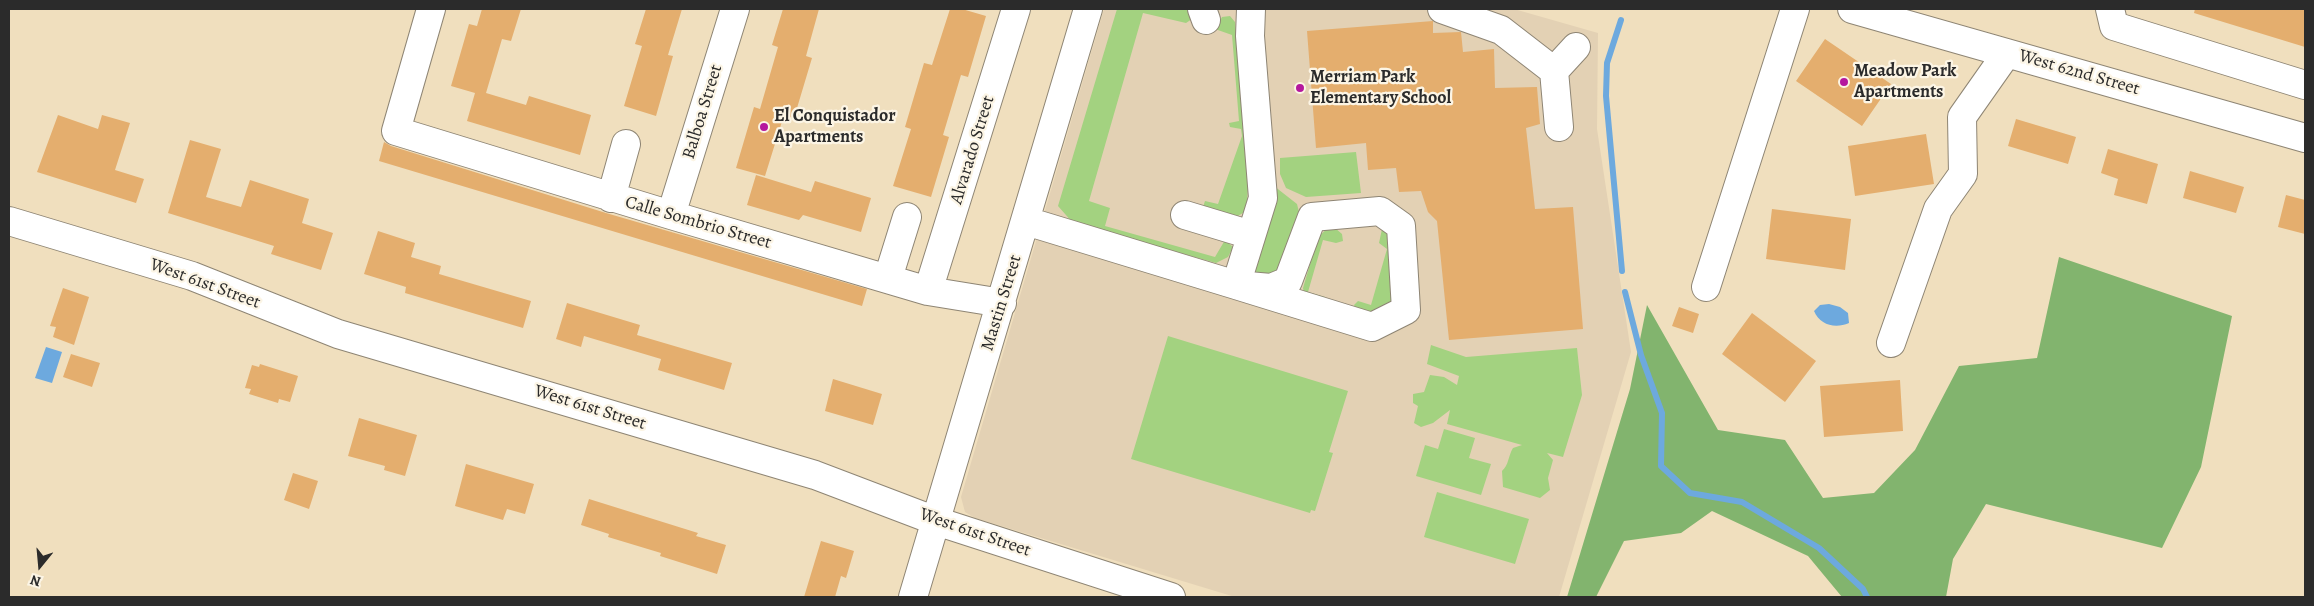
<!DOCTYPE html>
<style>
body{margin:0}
#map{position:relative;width:2314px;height:606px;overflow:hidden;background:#f0dfbe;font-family:Alegreya,serif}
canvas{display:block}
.frame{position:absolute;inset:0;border:10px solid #2b2b2b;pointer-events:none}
.north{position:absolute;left:15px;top:541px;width:50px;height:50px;-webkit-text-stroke:4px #fcf5e5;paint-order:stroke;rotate:197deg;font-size:14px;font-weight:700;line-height:20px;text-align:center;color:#2b2b2b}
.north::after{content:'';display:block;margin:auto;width:18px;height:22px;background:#2b2b2b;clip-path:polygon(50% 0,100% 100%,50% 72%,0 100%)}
</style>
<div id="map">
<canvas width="2314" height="606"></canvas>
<div class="frame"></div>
<div class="north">N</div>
</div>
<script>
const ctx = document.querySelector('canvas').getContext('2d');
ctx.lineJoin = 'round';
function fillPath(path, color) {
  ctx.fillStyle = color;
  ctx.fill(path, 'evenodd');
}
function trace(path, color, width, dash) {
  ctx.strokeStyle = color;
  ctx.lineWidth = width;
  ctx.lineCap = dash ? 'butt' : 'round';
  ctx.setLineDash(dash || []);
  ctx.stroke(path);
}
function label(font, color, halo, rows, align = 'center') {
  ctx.font = font + ' Alegreya,serif';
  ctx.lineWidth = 4.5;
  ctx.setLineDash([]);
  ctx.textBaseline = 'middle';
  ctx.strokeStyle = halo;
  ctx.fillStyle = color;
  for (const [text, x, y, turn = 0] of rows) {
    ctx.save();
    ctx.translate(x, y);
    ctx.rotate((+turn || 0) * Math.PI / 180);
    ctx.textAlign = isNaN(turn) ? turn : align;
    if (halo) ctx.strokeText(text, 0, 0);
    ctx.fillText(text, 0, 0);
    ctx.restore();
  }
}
const built = new Path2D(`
 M1104 9H1514L1598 33 1597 129 1631 352 1559 597H1235L975 518 965 512 961 497Z`);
const green = new Path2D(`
 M1117 9H1195L1192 19 1186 23 1143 13 1089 201 1110 208 1105 226 1215 257 1225 240 1233 247 1228 257 1216 263 1073 223 1058 206Z
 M1230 16 1235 22 1249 177 1246 211 1238 216 1203 207 1205 201 1218 204 1242 136 1241 129 1230 127 1229 123 1239 121 1232 35 1215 29 1222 17Z
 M1356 152 1361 193 1306 197 1286 188 1280 174V158Z
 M1274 186 1297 204 1299 212 1278 276 1258 280 1253 269Z
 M1328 228H1335L1342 234 1343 241 1336 243 1323 240 1308 292 1325 297 1327 300 1304 293 1303 288 1318 237Z
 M1382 229 1388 233 1394 304 1373 315 1357 312 1354 305 1358 301 1371 305 1387 249 1379 243Z
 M1168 336 1348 391 1329 452 1333 453 1315 511 1311 510 1310 513 1131 459Z
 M1431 345 1466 357 1577 348 1582 395 1563 457 1547 453 1553 460 1548 478 1550 490 1540 498 1503 487 1502 471C1509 465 1508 456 1513 448L1522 445 1447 424 1450 410 1433 423 1421 427 1414 423 1418 406 1413 403V394L1424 392 1430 375 1444 377 1457 385 1459 376 1427 364Z
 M1444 429 1475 438 1469 458 1491 464 1481 495 1416 476 1425 445 1438 449Z
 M1437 492 1529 519 1515 564 1424 537Z`);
const forest = new Path2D(`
 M2059 257 2232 316 2201 467 2162 548 1986 504 1953 559 1946 597H1842L1808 556 1712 511 1681 533 1624 541 1596 597H1567L1630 389 1647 305 1718 430 1785 440 1823 498 1874 493 1915 450 1959 366 2037 358Z`);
const water = new Path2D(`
 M1829 304 1840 307 1848 313 1849 323C1835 329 1820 325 1814 311L1820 305Z
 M46 347 62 352 52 383 35 378Z`);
const stream = new Path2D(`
 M1621 20 1607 63 1606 96 1622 271
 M1625 292 1641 355 1662 413 1661 466 1690 493 1742 502 1819 548 1863 589 1867 597`);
const building = new Path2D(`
 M482 9H521L511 41 502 39 486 93 526 105 529 96 591 115 580 155 467 121 475 93 451 86 469 24 477 26Z
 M646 9H682L668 55 673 56 656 116 624 106 642 46 635 44Z
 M783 9H819L806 56 812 58 794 118 784 115 765 176 736 168 754 107 760 109 778 47 772 45Z
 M950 9H962L986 16 968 77 961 75 943 135 949 137 931 197 893 186 911 129 905 127 924 63 932 65Z
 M2195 9H2305V47L2194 13Z
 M1433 21V33L1461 32 1463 52 1494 49 1495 88 1537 87 1540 124 1526 128 1535 209 1573 207 1583 329 1449 340 1437 221 1428 212 1421 191 1399 192 1396 168 1368 170 1366 143 1316 148 1307 31Z
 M1825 39 1891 84 1862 126 1796 81Z
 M58 115 98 129 102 115 130 123 115 170 144 179 136 203 37 172Z
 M2016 119 2076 137 2068 164 2008 146Z
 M1926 134 1934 184 1855 196 1848 146Z
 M190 140 221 149 206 197 241 207 250 180 309 199 302 223 333 233 321 270 271 254 274 246 168 213Z
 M384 142 391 146 606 213 867 289 862 306 379 161Z
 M2108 149 2158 164 2147 204 2114 195 2118 179 2101 173Z
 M2190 171 2244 187 2236 213 2183 198Z
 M756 175 811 192 815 181 871 198 861 232 803 215 799 220 747 205Z
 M2286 195 2305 200V234L2278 227Z
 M1772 209 1851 219 1845 270 1766 259Z
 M378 231 415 243 411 257 441 266 439 274 531 301 523 328 405 293 406 287 364 274Z
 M63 288 89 297 74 345 53 337 56 327 50 326Z
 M567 303 640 325 637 335 732 363 724 390 658 370 661 359 584 336 581 347 556 339Z
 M1679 307 1699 314 1693 333 1672 326Z
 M1752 313 1816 361 1785 402 1722 354Z
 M71 354 100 363 92 387 63 377Z
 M260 364 298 376 290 402 279 399 278 403 249 394 251 389 245 388 252 365 259 367Z
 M833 379 882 394 873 425 825 411Z
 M1900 380 1903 431 1824 437 1820 386Z
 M359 418 417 435 405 476 384 470 385 466 348 456Z
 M466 464 534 484 525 514 507 509 503 520 455 506Z
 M293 473 318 481 309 509 284 500Z
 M589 499 698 533 696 536 726 545 717 574 660 556 661 553 608 537 609 534 581 525Z
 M821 541 854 551 846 578 841 576 835 597H804Z`);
const minor = new Path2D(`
 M431 9 396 131 671 215 928 291 1002 303
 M1202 9 1206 20
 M1442 9 1501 30 1554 71 1559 127
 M1852 9 2305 138
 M2110 9 2114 26 2305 85
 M1554 71 1576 47
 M611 198 626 144
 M1380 211 1401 226 1406 310 1372 327 1236 285 1271 288 1288 281 1312 217Z
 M671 215 735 9
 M1185 215 1251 235
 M9 221 192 276 338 334 815 475 936 521 1171 597
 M1026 221 1236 285 1263 198 1250 36 1251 9
 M888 278 907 217
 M1706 287 1795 9
 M928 291 1016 9
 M1891 343 1938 209 1963 174 1962 117 2007 53
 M913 597 1088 9`);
const markers = [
 [1844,82,5,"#b5179e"],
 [1300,88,5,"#b5179e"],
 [764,127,5,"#b5179e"]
];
const poiNames = [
 ["Meadow Park",1854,72],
 ["Apartments",1854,93],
 ["Merriam Park",1310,78],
 ["Elementary School",1310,99],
 ["El Conquistador",774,117],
 ["Apartments",774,138]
];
const streetNames = [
 ["West 62nd Street",2079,73,16],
 ["Balboa Street",703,112,-73],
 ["Alvarado Street",973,150,-73],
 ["Calle Sombrio Street",698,223,16],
 ["West 61st Street",205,284,20],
 ["Mastin Street",1002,303,-73],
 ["West 61st Street",590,408,17],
 ["West 61st Street",975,533,19]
];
fillPath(built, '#e3d1b4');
fillPath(green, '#a3d280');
fillPath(forest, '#82b46e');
fillPath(water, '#6da9de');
trace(stream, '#6da9de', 6);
fillPath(building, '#e4ae6e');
trace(minor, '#8e8574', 30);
trace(minor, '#fff', 28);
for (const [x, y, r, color] of markers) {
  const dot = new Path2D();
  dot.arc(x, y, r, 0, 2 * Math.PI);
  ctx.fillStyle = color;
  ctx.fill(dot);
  trace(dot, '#fcf5e5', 2);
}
label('bold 18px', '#2b2b2b', '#fcf5e5', poiNames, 'left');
label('18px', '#2b2b2b', '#fcf5e5', streetNames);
</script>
